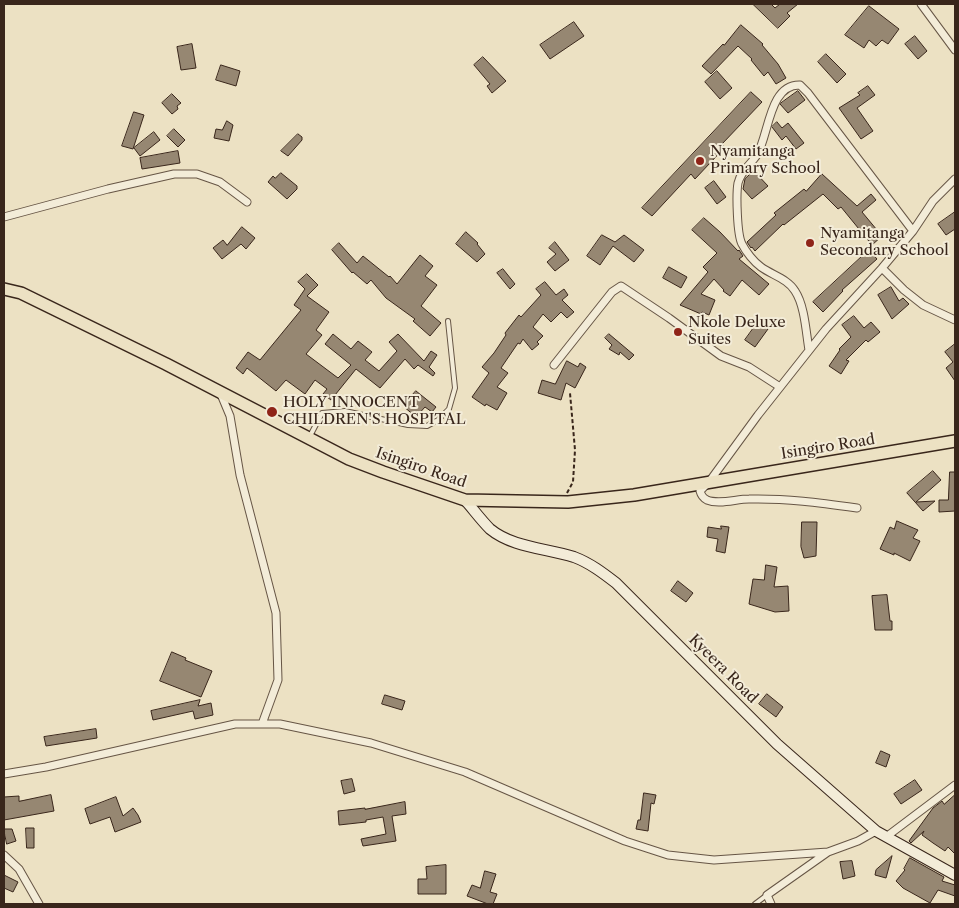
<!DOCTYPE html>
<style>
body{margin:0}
#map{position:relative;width:959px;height:908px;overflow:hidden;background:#ece1c3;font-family:"Libre Caslon Text",serif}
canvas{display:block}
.frame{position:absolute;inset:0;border:5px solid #39261b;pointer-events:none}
</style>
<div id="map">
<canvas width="959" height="908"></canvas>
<div class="frame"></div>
</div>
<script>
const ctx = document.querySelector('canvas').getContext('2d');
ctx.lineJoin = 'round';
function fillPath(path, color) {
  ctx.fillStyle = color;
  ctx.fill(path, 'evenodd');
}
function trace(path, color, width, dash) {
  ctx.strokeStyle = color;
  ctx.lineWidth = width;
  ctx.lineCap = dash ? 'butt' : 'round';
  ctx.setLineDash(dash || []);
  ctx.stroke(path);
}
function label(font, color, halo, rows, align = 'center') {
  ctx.font = font + ' "Libre Caslon Text",serif';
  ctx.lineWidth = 4;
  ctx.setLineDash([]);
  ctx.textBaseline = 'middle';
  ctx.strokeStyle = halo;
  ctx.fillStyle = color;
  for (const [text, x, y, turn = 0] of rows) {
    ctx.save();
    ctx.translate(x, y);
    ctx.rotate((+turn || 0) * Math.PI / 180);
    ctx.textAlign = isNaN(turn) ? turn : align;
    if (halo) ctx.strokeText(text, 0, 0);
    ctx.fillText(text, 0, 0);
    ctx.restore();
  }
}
const building = new Path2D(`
 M753 4H771L775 8 780 4H798L787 13 790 16 778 28Z
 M869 6 899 29 888 44 882 40 876 46 869 40 864 48 845 35Z
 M574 22 584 36 550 59 540 45Z
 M741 25 763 44 762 45 778 64 786 78 776 84 768 72 764 76 751 60 752 59 738 46 711 74 702 66 723 44 724 45Z
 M915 36 927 51 918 59 905 44Z
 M192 44 196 68 181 70 177 47Z
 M826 54 846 74 837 83 818 62Z
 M483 57 506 81 492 93 487 86 490 84 474 65Z
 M221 65 240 71 236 86 216 80Z
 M717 71 732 88 720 99 705 82Z
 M868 86 875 95 857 108 873 131 861 139 839 108 860 95 858 93Z
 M798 91 805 100 788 113 780 104Z
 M751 92 762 102 722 144 725 147 695 179 691 174 652 216 642 208Z
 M172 94 181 103 177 106 178 109 172 114 162 103Z
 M134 112 144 115 133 149 122 146Z
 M227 121 233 125 229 141 214 138 216 129 222 130Z
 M777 122 782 128 788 123 804 143 796 149 786 136 782 140 772 127Z
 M174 129 185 140 178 147 167 136Z
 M154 132 160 140 140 156 134 148Z
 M298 134 302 137V140L288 156 281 151Z
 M178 151 180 163 142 169 140 158Z
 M754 171 768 186 752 199 743 189 745 179Z
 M281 173 297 186V189L287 199 268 182 273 176 275 178Z
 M822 174 857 206 871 194 876 200 862 212 882 236 872 245 841 207 838 209 823 194 784 225 783 224 755 251 752 247 751 248 747 242 776 215 774 213 804 189 806 191Z
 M714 181 726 197 717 204 705 188Z
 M955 212V229L946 235 938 224Z
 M704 218 720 232 738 251 739 250 743 256 739 259 769 284 759 295 742 280 730 296 723 291 724 290 714 279 701 294 715 300 709 315 702 312 701 314 680 305 708 272 703 267 717 253 692 230Z
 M242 227 255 238 246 249 241 244 222 259 213 248 223 240 227 245Z
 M466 232 478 243 477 244 485 254 477 262 456 244Z
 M602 235 615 242 624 235 644 250 634 262 613 246 600 265 587 256Z
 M555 242 569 260 555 271 547 262 556 254 549 248Z
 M339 243 357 263 363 256 389 277 390 276 397 284 420 255 433 266 425 276 437 285 421 306 441 323 430 336 413 321 415 319 386 298 371 280 367 284 353 272 352 273 332 250Z
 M869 250 877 259 842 290 843 291 823 312 813 302Z
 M669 267 687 277 681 288 663 278Z
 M503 269 515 284 510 289 497 273Z
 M307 274 318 285 307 296 329 312 316 330 322 335 306 354 338 378 351 365 325 344 333 334 351 349 358 341 372 352 365 360 379 371 397 351 389 342 398 334 424 361 431 351 437 355 429 367 435 373 433 376 418 365 414 369 405 359 380 388 356 369 331 400 323 394 327 389 315 380 305 394 286 380 276 391 247 368 243 374 236 368 248 352 260 360 301 310 294 305 305 289 298 282Z
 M545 282 556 295 564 289 568 295 562 300 574 312 567 318 561 312 551 322 543 314 533 327 543 336 537 342 539 344 532 350 523 339 520 344 518 343 501 368 508 373 497 387 507 393 497 410 486 404 485 406 472 397 489 373 482 367 494 353 506 335 505 333 519 315 521 317 541 295 536 289Z
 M891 287 899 301 903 298 909 304 892 319 878 295Z
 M854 316 864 328 871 322 880 332 868 342 866 340 846 360 849 361 841 374 829 366 840 350 839 349 851 337 842 325Z
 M758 322 768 329 755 347 745 340Z
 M609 334 634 355 629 360 620 352 619 355 609 349 612 345 605 338Z
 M955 344V381L946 368 953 362 945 352Z
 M567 361 578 367 580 363 586 367 575 388 566 383 561 400 538 393 542 380 555 384Z
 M416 391 436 407 432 412 425 407 416 417 403 406Z
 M933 471 941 480 916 502 935 501 923 511 907 493Z
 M950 472H955V511L939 512V500H948Z
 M897 521 918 530 913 538 920 541 910 561 894 553V555L880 549 890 527 894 529Z
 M802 522H817L816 556 804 558 801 547Z
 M721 526 729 527 725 553 716 551 718 539 707 537 708 527 721 529Z
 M766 565 777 567 774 587 788 586 789 611 775 612 749 604 753 579 764 580Z
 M678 581 693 593 686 602 671 591Z
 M887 595 890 621H892V630H875L872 596Z
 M172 652 186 658 185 660 212 671 201 697 160 681Z
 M767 694 783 707 776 717 759 704Z
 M385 695 405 701 402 710 382 704Z
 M200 700 198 706 211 703 213 715 195 719 193 711 153 720 151 711Z
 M96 729 97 738 46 746 44 737Z
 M881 751 890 755 886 767 876 763Z
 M352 779 355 791 344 794 341 781Z
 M915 780 922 790 901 804 894 794Z
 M644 793 656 795 654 804 651 803 648 831 636 829 638 820H640Z
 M51 795 54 811 4 820V797L19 796V801Z
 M955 795V854L948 847 945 851 933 843 922 835 924 831 911 843 909 841 933 808 942 801 944 804Z
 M116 797 123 816 133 808 138 815 141 822 115 832 110 817 90 824 85 809Z
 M405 802 406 814 392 816 396 841 363 846 361 839 386 834 383 817 366 820V822L339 825 338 811 365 808V809Z
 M26 828H34V848H27Z
 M4 829H12L16 841 7 844Z
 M892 856 886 878 875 875 876 870Z
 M910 858 944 877 942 881 955 885V896L938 890 930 903 903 888 896 881 905 870 904 869Z
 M852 861 855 876 843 879 840 862Z
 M446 865V894H418V879H427L426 867Z
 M485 871 496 874 490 892 497 894 493 904H488L467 896 472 885 480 888Z
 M4 875 18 882 13 892 4 888Z`);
const path = new Path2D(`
 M567 493 573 482 575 450 570 393`);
const lane = new Path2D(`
 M310 436 322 413 345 411 408 425 427 426 438 420 449 409 455 388 448 321
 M755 904 767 895`);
const street = new Path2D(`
 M921 4 955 50
 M4 217 108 189 174 174H197L220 182 247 202
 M882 268 904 290 923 305 955 320
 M809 350C806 333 805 306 795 291 788 279 772 275 761 267 754 262 746 252 742 244 737 235 736 194 738 183 741 171 750 165 757 155 769 135 769 84 800 85L808 93 913 231
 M554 365 612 292 621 286 669 318 721 356 749 367 780 387
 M220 392 230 416 240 475 276 613 278 680 262 724
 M857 508C821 503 785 498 749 499 736 499 719 505 707 500 703 498 701 495 700 491L709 482 758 415 826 329 882 268 913 231 933 201 955 179
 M4 774 46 767 235 724H280L371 743 465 772 625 841 668 855 714 860 828 852 858 841 876 831
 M886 837 955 785
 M4 855 19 869 39 904
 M771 904 767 895 828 852`);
const secondary = new Path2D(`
 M465 500C473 509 481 520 490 529 513 548 547 548 574 557 590 563 603 573 616 583L777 744 876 831 955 875`);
const primary = new Path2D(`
 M4 289 21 293 166 364 349 459 383 472 465 500 568 502 634 495 955 441`);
const markers = [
 [700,161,5,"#8f2418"],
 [810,243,5,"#8f2418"],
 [678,332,5,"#8f2418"],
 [272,412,6,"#8f2418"]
];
const poiNames = [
 ["Nyamitanga",710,152],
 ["Primary School",710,169],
 ["Nyamitanga",820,234],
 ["Secondary School",820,251],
 ["Nkole Deluxe",688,323],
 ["Suites",688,340],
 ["HOLY INNOCENT",283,403],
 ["CHILDREN'S HOSPITAL",283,420]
];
const streetNames = [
 ["Isingiro Road",828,447,-9],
 ["Isingiro Road",421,468,19],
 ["Kyeera Road",723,669,45]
];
fillPath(building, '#968772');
trace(building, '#39261b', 1);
trace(lane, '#665545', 6);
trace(street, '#665545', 9);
trace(secondary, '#39261b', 12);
trace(primary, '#39261b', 14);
trace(path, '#39261b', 2, [4, 2.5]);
trace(lane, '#f3ecd8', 4);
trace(street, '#f3ecd8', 7);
trace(secondary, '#f3ecd8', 10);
trace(primary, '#ece1c3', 11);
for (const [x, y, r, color] of markers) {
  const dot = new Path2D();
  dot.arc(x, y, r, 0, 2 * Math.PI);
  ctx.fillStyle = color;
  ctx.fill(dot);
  trace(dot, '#f3ecd8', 2);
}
label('15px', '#39261b', '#f3ecd8', poiNames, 'left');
label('15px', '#39261b', '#f3ecd8', streetNames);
</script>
